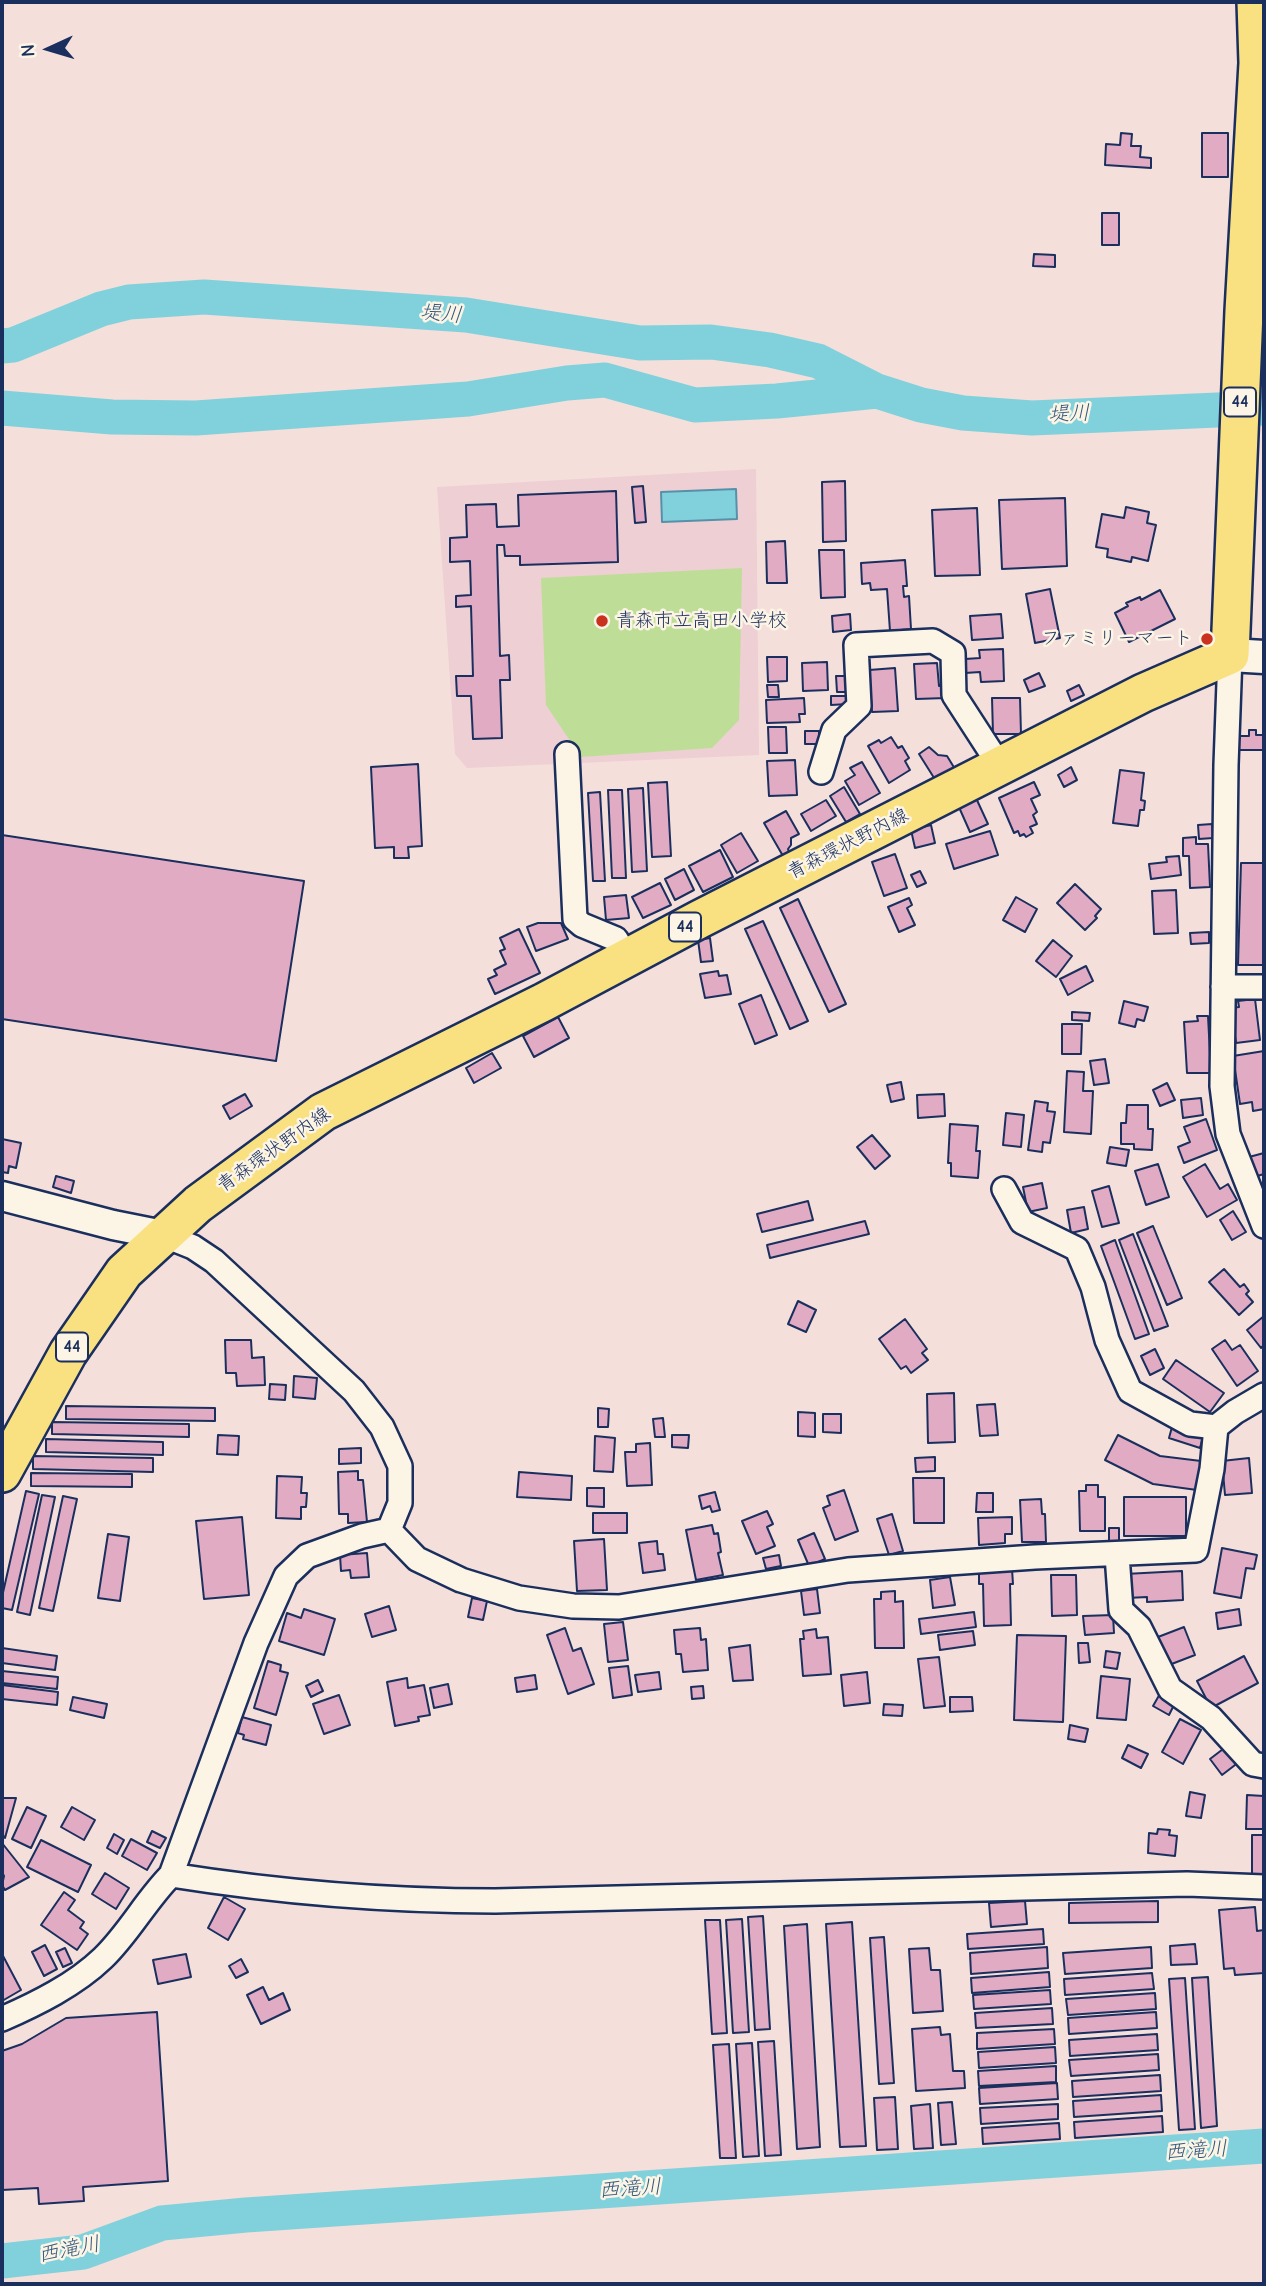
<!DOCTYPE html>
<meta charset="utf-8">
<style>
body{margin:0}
#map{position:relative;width:1266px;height:2286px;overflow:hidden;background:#f4dfdb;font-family:"Comic Neue",sans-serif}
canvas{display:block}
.frame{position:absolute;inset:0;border:4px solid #1b2f5e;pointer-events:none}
.north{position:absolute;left:14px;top:14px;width:70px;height:70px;-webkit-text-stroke:5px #fcf5e5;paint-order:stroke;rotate:266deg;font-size:19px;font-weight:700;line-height:28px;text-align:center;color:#1b2f5e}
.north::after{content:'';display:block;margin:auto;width:24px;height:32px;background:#1b2f5e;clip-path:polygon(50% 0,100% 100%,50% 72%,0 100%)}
</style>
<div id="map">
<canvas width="1266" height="2286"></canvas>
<div class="frame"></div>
<div class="north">N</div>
</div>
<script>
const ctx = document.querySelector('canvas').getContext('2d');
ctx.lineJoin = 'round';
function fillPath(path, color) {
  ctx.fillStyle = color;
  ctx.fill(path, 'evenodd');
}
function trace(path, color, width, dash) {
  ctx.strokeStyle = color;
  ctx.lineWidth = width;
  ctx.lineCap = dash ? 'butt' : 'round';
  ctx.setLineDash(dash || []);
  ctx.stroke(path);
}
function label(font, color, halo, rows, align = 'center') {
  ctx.font = font + ' "Comic Neue","Klee One",sans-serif';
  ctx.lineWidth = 5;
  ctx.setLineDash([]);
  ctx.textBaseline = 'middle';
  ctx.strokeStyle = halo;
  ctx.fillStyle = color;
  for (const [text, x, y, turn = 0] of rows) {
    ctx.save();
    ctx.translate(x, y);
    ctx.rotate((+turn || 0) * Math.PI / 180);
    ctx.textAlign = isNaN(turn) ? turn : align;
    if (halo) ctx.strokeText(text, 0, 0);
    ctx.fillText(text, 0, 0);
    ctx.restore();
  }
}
const built = new Path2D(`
 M756 469 759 755 467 768 455 754 437 487Z`);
const green = new Path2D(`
 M742 568 739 720 712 748 581 757 546 705 541 578Z`);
const water = new Path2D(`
 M736 489 737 519 662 522 661 492Z`);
const river = new Path2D(`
 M2 346 13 345 101 309 129 302 204 297 466 315 640 343 711 342 770 350 818 361 877 391 921 405 963 413 1032 418 1264 408
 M2 408 112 417 196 418 468 399 567 383 605 380 695 405 777 401 877 391
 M2 2261 83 2252 162 2223 246 2215 1264 2146`);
const building = new Path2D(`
 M1121 133 1132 134 1131 146H1141L1140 157 1151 158V168L1105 165 1106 144 1120 145Z
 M1202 133H1228V177H1202Z
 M1102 213H1119V245H1102Z
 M1034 254 1055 255V267L1033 266Z
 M845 481 846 541 823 542 822 482Z
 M643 486 646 522 635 523 632 487Z
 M616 491 618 562 520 565V556H505L504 545H497L500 656 509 655 510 680H500L502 738 473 739 471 696H457L456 676H473L471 606 456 607V596L471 595 470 561 450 562V538L467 537 466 505 496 504 497 527 519 526 518 495Z
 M1065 498 1067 566 1002 569 999 500Z
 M1126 507 1149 512 1147 523 1156 525 1148 561 1132 557 1131 562 1107 557 1108 549 1096 547 1102 514 1124 518Z
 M977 508 980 575 935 576 932 510Z
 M785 541 787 583H767L766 542Z
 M819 550H844L845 597 821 598Z
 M905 560 907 586H903L904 597 909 596 911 629 890 631 887 589 871 590 870 583 862 584 861 563Z
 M1050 589 1060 638 1035 643 1026 594Z
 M1160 590 1175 619 1129 642 1115 613 1128 606 1126 603 1140 597 1141 600Z
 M850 614 851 630 833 632 832 616Z
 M1001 614 1003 638 972 640 970 616Z
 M1003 649 1004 681 981 682 980 672 965 673V659L980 658 979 650Z
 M767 657H787V681L768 682Z
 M827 662 828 690 803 691 802 663Z
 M937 663 939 686 945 685 946 698 916 699 914 664Z
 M895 668 898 711 872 712 869 670Z
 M1039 673 1045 686 1029 692 1024 680Z
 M836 676H849V692H837Z
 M767 685H778L779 697H768Z
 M1079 685 1084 695 1071 701 1067 691Z
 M831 696H847L848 704 831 705Z
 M804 698 805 714H799L800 722 767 723 766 700Z
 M992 698H1020L1021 734H993Z
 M768 727H786L787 753H769Z
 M1249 730H1256V735H1264V750H1238V736H1249Z
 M805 731H819V744H805Z
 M891 737 898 748 902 746 909 758 905 761 910 770 889 783 868 746 879 740 881 743Z
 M929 747 938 755 947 756 955 769 936 781 919 754Z
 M795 760 797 795 769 796 767 761Z
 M862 762 880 793 859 805 845 781 855 775 850 768Z
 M418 764 422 846 408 847 409 858H394V847L375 848 371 767Z
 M1071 767 1077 780 1064 787 1058 775Z
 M1120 770 1144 773 1141 800 1145 801 1144 810H1140L1138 826 1113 823Z
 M667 782 671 856 652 857 648 783Z
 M1034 782 1040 795 1031 799 1037 812 1033 815 1037 824 1030 827 1033 833 1026 837 1024 834 1020 836 1018 831 1014 833 999 798Z
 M844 787 860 814 846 822 830 796Z
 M643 788 647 871 632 872 628 789Z
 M608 790H622L626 878H612Z
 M600 792 605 881H593L588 793Z
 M976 798 988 824 970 832 958 805Z
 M826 800 836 816 811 831 801 814Z
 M786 811 799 834 791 838V845L788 849 789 852 783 856 764 823Z
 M1212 824 1213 838 1199 839 1198 825Z
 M931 825 935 843 915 848 911 830Z
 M990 831 998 855 954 869 946 844Z
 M741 833 758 861 737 873 721 845Z
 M2 835 304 881 276 1061 2 1019Z
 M1196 837V844H1208L1210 887 1190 888 1189 856H1183V838Z
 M720 850 733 877 703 892 689 866Z
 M895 854 907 888 884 896 872 862Z
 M1179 856 1181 875 1151 879 1149 864 1167 862 1166 857Z
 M1241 863H1264V965H1238Z
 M684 869 694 890 675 900 665 879Z
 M920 871 926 883 917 887 911 875Z
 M660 883 671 905 643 918 632 897Z
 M1075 884 1101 909 1095 916 1097 918 1085 930 1057 903Z
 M1176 890 1178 933 1154 934 1152 891Z
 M626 895 629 918 606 920 604 897Z
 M1016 897 1037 909 1025 932 1003 920Z
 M909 898 912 905 907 908 915 925 899 932 888 907Z
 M798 899 846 1004 829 1012 780 908Z
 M763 921 808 1021 790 1029 745 929Z
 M538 923H561L568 939 536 951 527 927Z
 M519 929 540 973 495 994 488 979 497 975 494 970 506 964 500 951 505 949 500 938Z
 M1209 932V943L1191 944 1190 933Z
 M710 938 713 961 701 962 698 940Z
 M1053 940 1072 956 1056 977 1036 961Z
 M1086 966 1093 981 1068 995 1060 979Z
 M718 971 719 976 727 975 731 994 705 998 700 974Z
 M761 995 777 1035 755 1044 739 1004Z
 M1255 999 1260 1040 1236 1043 1231 1008 1239 1007 1238 1001Z
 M1124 1001 1148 1007 1144 1021 1137 1019 1135 1027 1119 1023Z
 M1072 1012 1090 1013 1089 1021 1072 1020Z
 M1197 1016H1208L1211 1073H1187L1184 1022 1198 1021Z
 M558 1017 569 1038 534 1057 523 1036Z
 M1062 1024H1082L1081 1054H1062Z
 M1264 1051V1109L1253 1111 1252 1102 1240 1104 1233 1056Z
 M492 1053 501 1068 474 1083 466 1068Z
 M1105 1059 1109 1083 1094 1085 1090 1061Z
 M1067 1071 1084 1072 1083 1091H1093L1091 1134 1064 1132Z
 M901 1082 904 1099 891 1102 887 1085Z
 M1167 1083 1175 1100 1160 1106 1153 1090Z
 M245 1094 252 1106 230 1119 223 1106Z
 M944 1094 945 1116 918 1118 917 1095Z
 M1201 1098 1203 1115 1183 1118 1181 1100Z
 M1035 1101 1048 1103 1047 1111 1055 1112 1050 1143 1043 1142 1042 1152 1028 1150Z
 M1127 1105H1148V1129H1153L1152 1150 1134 1149V1144H1121V1123H1126Z
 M1006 1113 1024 1115 1021 1147 1003 1145Z
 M1206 1119 1217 1150 1184 1163 1178 1147 1190 1142 1184 1127Z
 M950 1124 978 1126 976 1151H980L978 1178 951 1176V1163H948Z
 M872 1135 890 1156 875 1169 857 1147Z
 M2 1139 21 1143 16 1168 9 1166 8 1173 2 1172Z
 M1110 1147 1129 1150 1126 1166 1107 1163Z
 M1264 1153V1174L1254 1177 1249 1157Z
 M1158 1164 1169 1197 1146 1205 1135 1171Z
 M1205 1164 1220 1189 1228 1184 1237 1200 1207 1217 1183 1177Z
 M56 1176 74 1181 71 1193 53 1187Z
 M1042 1183 1047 1208 1028 1212 1023 1187Z
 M1109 1186 1119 1223 1102 1227 1092 1191Z
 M808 1201 813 1220 762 1232 757 1214Z
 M1084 1207 1088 1229 1071 1233 1067 1210Z
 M1233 1211 1246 1232 1232 1240 1220 1220Z
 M865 1221 869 1234 770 1258 767 1245Z
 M1153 1226 1182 1298 1167 1305 1137 1233Z
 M1133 1234 1168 1326 1154 1331 1119 1240Z
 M1115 1240 1149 1334 1135 1339 1101 1246Z
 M1224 1269 1240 1287 1244 1284 1249 1291 1246 1294 1253 1302 1239 1315 1209 1282Z
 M798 1301 816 1310 806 1332 788 1324Z
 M1264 1316V1345L1261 1348 1247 1330Z
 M905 1319 927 1349 922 1353 928 1360 911 1373 906 1366 901 1369 879 1339Z
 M225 1340H251L252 1358 264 1357 265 1385 237 1386 236 1373H226Z
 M1225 1340 1232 1350 1240 1345 1258 1371 1237 1386 1212 1349Z
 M1155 1349 1164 1368 1150 1375 1141 1356Z
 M1176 1360 1224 1393 1210 1412 1163 1379Z
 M294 1376 317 1378 315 1399 293 1397Z
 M270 1384 286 1385 285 1400 269 1399Z
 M954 1393 955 1442 928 1443 927 1394Z
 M995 1404 998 1435 980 1436 977 1405Z
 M66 1406 215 1408V1421L66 1419Z
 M598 1408 609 1409 608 1427H598Z
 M798 1412 815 1413V1437L798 1436Z
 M823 1414H841V1433L823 1432Z
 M663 1418 665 1437H655L653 1419Z
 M52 1422 189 1424V1437L52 1434Z
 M1172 1427 1203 1437 1200 1448 1169 1438Z
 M218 1435 239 1436 238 1455 217 1454Z
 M672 1435H689L688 1448 672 1447Z
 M1118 1435 1160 1456 1201 1461 1197 1490 1153 1484 1105 1460Z
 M595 1436 615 1438 613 1472 594 1471Z
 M46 1439 163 1442V1455L46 1452Z
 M650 1443 652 1485 627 1486 625 1452H636V1444Z
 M361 1448V1463L339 1464V1449Z
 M33 1456 153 1458V1472L33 1469Z
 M935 1457V1471L916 1472 915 1458Z
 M1249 1458 1252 1493 1225 1495 1222 1461Z
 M358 1471V1480H363L367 1522 348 1523V1514H339L338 1472Z
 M519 1472 572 1476 571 1500 517 1497Z
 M31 1473 132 1474V1487L31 1486Z
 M277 1476 302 1477 301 1493H307L306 1507H301V1519L276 1518Z
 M913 1478H944V1523H914Z
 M1086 1485H1098V1497H1105V1531H1080L1079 1491H1086Z
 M587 1488H604V1507L587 1506Z
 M844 1490 858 1531 835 1540 823 1508 830 1505 827 1496Z
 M26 1491 39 1494 12 1610 2 1608V1597Z
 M715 1492 720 1510 712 1512 710 1506 702 1509 699 1496Z
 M977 1493H993V1512H976Z
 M42 1495 55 1497 30 1615 17 1612Z
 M63 1496 77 1499 53 1611 39 1608Z
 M1124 1497H1186V1536H1124Z
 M1041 1499 1042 1514H1045L1046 1542H1022L1020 1500Z
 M767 1511 773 1524 767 1527 775 1546 756 1554 742 1521Z
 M593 1513H627V1533H593Z
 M892 1514 903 1551 889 1555 877 1519Z
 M242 1517 249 1595 204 1599 196 1521Z
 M1012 1517V1534H1005V1543L979 1545 978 1518Z
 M712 1525 714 1534 718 1533 721 1552 718 1553 723 1575 696 1580 686 1530Z
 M1109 1528H1119V1542H1109Z
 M814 1533 825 1559 809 1566 798 1540Z
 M108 1534 129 1537 120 1601 98 1598Z
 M604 1539 607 1590 577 1591 574 1541Z
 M657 1541 658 1554H663L665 1570 643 1573 639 1543Z
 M1222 1548 1257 1555 1254 1569 1246 1568 1241 1598 1214 1593Z
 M367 1553 369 1577 351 1578 350 1570 341 1571 340 1555Z
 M779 1555 781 1566 766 1569 763 1558Z
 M1012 1569 1013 1584H1010L1011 1625 984 1626 983 1584H979V1570Z
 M1182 1571 1183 1600 1147 1602V1597L1127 1598 1125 1574Z
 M1051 1575H1076L1077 1615 1052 1616Z
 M950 1577 955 1605 933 1608 930 1580Z
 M817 1589 820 1613 804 1615 801 1591Z
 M895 1591V1602L903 1601 904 1648H875L874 1599H881V1592Z
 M472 1598 487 1601 483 1620 468 1617Z
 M389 1606 396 1630 372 1637 365 1614Z
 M304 1609 335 1619 324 1655 279 1641 287 1613 301 1618Z
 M1239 1609 1241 1625 1218 1629 1216 1613Z
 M974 1612 976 1627 921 1634 919 1619Z
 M1113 1615 1114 1633 1085 1635 1083 1616Z
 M623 1622 628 1660 608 1662 604 1624Z
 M1184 1627 1195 1655 1169 1665 1158 1637Z
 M565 1628 573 1651 581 1648 594 1684 568 1694 547 1635Z
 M700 1628 701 1640 706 1639 708 1670 683 1672 681 1654H676L674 1630Z
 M816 1629 817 1638 828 1637 831 1674 803 1676 800 1639H804L803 1631Z
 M973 1631 975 1645 940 1650 938 1635Z
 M1017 1635 1066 1636 1063 1722 1014 1720Z
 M1078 1643H1088L1090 1662 1079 1663Z
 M750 1645 753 1680 733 1681 729 1648Z
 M2 1648 57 1656 55 1670 2 1663Z
 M1106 1651 1120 1653 1117 1669 1104 1667Z
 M1244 1656 1258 1683 1211 1708 1197 1681Z
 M939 1657 945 1706 924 1708 918 1659Z
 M268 1661 281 1665 280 1671 288 1673 276 1715 254 1708Z
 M628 1666 632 1695 613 1698 609 1668Z
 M2 1671 58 1677 57 1689 2 1683Z
 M659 1672 661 1689 638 1692 635 1675Z
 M867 1672 870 1703 844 1706 841 1675Z
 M535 1675 537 1689 517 1692 515 1678Z
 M1101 1676 1130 1679 1126 1720 1097 1718Z
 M407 1678 408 1688 424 1685 430 1715 418 1717 419 1721 395 1726 387 1682Z
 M318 1680 323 1691 311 1697 306 1686Z
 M448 1684 452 1704 434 1708 430 1688Z
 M2 1685 58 1692 57 1705 2 1699Z
 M703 1686 704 1698 692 1699 691 1687Z
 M1161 1692 1176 1701 1169 1715 1153 1706Z
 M339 1695 350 1725 324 1734 313 1704Z
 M73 1697 107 1704 104 1718 70 1710Z
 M950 1697H972L973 1711 950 1712Z
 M884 1704 903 1705 902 1716 883 1715Z
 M242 1717 271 1725 266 1745 243 1739 244 1735 238 1733Z
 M1180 1719 1201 1730 1183 1764 1162 1752Z
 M1070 1725 1088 1729 1085 1742 1068 1739Z
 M1128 1745 1148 1754 1141 1768 1122 1758Z
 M1227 1746 1239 1762 1222 1775 1210 1759Z
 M1190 1792 1205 1795 1201 1818 1186 1816Z
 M1247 1795 1264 1796V1829H1246Z
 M2 1798H16L5 1838 2 1834Z
 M27 1807 46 1816 31 1848 12 1839Z
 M72 1807 95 1820 84 1840 61 1827Z
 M1158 1829 1170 1830 1169 1835 1177 1836 1175 1856 1148 1853 1149 1833 1157 1834Z
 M152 1831 166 1838 160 1848 147 1842Z
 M114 1834 124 1840 117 1854 107 1848Z
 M1252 1835H1264V1875H1252Z
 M131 1839 157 1853 147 1870 122 1856Z
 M41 1840 91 1865 78 1892 27 1867Z
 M2 1843 29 1877 5 1890 2 1885 4 1876 2 1872Z
 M105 1873 129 1888 116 1909 92 1894Z
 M64 1892 75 1900 68 1910 84 1922 80 1928 88 1934 77 1950 41 1925Z
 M224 1897 245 1909 228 1940 208 1928Z
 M1025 1901 1027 1924 991 1927 989 1903Z
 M1158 1901V1922L1069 1923V1903Z
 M1255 1907 1257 1931 1264 1930V1973L1235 1975 1234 1968 1224 1969 1219 1910Z
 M763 1916 770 2029 755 2030 748 1917Z
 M742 1919 749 2032 733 2033 726 1920Z
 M705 1920H720L727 2033 712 2034Z
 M852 1922 866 2146 840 2147 826 1924Z
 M807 1924 820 2147 797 2149 784 1926Z
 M1043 1929 1044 1944 968 1949 967 1934Z
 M884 1937 894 2083 879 2084 870 1938Z
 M1195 1944 1197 1964 1171 1965 1170 1946Z
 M45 1945 57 1969 44 1976 32 1952Z
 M1047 1947 1048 1968 971 1974 970 1953Z
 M1151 1947 1152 1968 1065 1974 1063 1953Z
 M65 1948 72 1963 63 1967 56 1952Z
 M929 1948 931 1970H940L943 2011 913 2013 909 1949Z
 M2 1954 21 1990 2 2001Z
 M186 1954 191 1977 158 1984 153 1960Z
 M241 1959 248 1972 236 1978 229 1966Z
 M1049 1972 1050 1987 972 1993 971 1978Z
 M1152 1973 1154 1989 1065 1995 1064 1979Z
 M1208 1977 1217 2126 1201 2128 1192 1978Z
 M1185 1978 1195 2129 1179 2130 1169 1979Z
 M263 1987 269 2000 283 1993 290 2010 261 2024 247 1995Z
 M1050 1990 1051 2004 974 2009 973 1995Z
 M1155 1993 1156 2009 1068 2015 1066 1999Z
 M1052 2008 1053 2024 976 2028 975 2013Z
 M157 2012 168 2181 83 2187 84 2201 39 2204 38 2188 2 2190V2051L22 2044 66 2018Z
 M1156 2012 1157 2028 1069 2034 1068 2018Z
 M940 2027 941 2035 950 2034 953 2071H964L965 2088 916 2091 912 2029Z
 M1054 2029 1055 2044 977 2049V2033Z
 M1157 2034 1158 2050 1070 2056 1069 2040Z
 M774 2041 781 2155 765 2156 758 2042Z
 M752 2043 759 2156 743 2157 736 2044Z
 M729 2044 736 2158H720L713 2045Z
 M1055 2047 1056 2063 979 2068 978 2052Z
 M1158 2054 1159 2070 1071 2076 1069 2060Z
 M1056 2066V2082L979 2086 978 2071Z
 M1160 2075 1161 2091 1073 2097 1072 2081Z
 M1057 2083 1058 2099 980 2104 979 2088Z
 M1161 2095 1162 2111 1074 2117 1073 2101Z
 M895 2097 898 2149 877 2150 874 2098Z
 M952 2102 956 2144 941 2145 938 2103Z
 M930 2104 933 2148 914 2149 911 2106Z
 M1058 2104V2119L981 2124 980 2108Z
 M1162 2116 1163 2132 1075 2138 1074 2122Z
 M1059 2123 1060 2139 983 2144 982 2128Z`);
const minor = new Path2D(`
 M1230 655 1226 765 1222 1086 1228 1134 1264 1226
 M567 754 575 919 582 925 616 939 627 958
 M821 772 834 730 859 706 856 645 933 641 953 653 954 695 1000 766
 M1223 987H1264
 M1004 1189 1022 1222 1077 1249 1093 1287 1107 1340 1130 1391 1190 1424 1216 1427
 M163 1235 193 1247 214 1261 354 1391 382 1427 400 1466V1503L389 1530
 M389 1530 417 1559 461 1580 519 1598 573 1606 619 1607 848 1570 1035 1557 1196 1550 1212 1469 1216 1427 1235 1412 1264 1395
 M1117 1555 1121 1610 1139 1627 1170 1689 1211 1718 1253 1764 1264 1766
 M171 1875C278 1892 386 1901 495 1901L1187 1884 1264 1887
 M2 2019C36 2004 75 1985 103 1958 129 1933 146 1900 171 1875L256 1643 286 1576 307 1556 362 1536 389 1530`);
const tertiary = new Path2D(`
 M2 1196 113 1225 163 1235`);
const secondary = new Path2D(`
 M1230 655 1264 657`);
const primary = new Path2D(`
 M2 1473 68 1353 124 1272 198 1204 323 1112 544 1002 700 919 1143 693 1230 655 1244 311 1258 63 1256 2`);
const markers = [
 [602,621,7,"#c8321e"],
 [1207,639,7,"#c8321e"]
];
const shields = [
 [1240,402,32],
 [685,927,32],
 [72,1347,32]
];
const shieldNames = [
 ["44",1240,402],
 ["44",685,927],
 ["44",72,1347]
];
const poiNames = [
 ["青森市立高田小学校",616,621],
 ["ファミリーマート",1193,639,"right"]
];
const streetNames = [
 ["青森環状野内線",848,844,-27],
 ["青森環状野内線",274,1150,-35]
];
const waterNames = [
 ["堤川",441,314,5],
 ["堤川",1069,414,-2],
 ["西滝川",1196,2151,-4],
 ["西滝川",630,2189,-4],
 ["西滝川",69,2250,-11]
];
fillPath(built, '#eecfd4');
fillPath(green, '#bede97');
fillPath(water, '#81d1dc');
trace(water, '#5890aa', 2);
trace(river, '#81d1dc', 35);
fillPath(building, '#e1abc3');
trace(building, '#1b2f5e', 2);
trace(minor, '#1b2f5e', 28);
trace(tertiary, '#1b2f5e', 33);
trace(secondary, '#1b2f5e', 37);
trace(primary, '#1b2f5e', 42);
trace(minor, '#fcf5e5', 23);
trace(tertiary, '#fcf5e5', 28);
trace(secondary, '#fcf5e5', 32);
trace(primary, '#f9e181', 37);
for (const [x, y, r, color] of markers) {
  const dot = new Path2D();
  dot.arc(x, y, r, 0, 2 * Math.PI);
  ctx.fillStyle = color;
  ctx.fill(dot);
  trace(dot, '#fcf5e5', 2.5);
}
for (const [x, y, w] of shields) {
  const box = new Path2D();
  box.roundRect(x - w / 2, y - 14.5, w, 29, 5);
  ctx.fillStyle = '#fcf5e5';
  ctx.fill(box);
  trace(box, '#1b2f5e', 2);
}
label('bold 18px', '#1b2f5e', null, shieldNames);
label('19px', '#1b2f5e', '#fcf5e5', poiNames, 'left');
label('19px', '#1b2f5e', '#fcf5e5', streetNames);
label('italic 21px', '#34587e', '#fcf5e5', waterNames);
</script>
